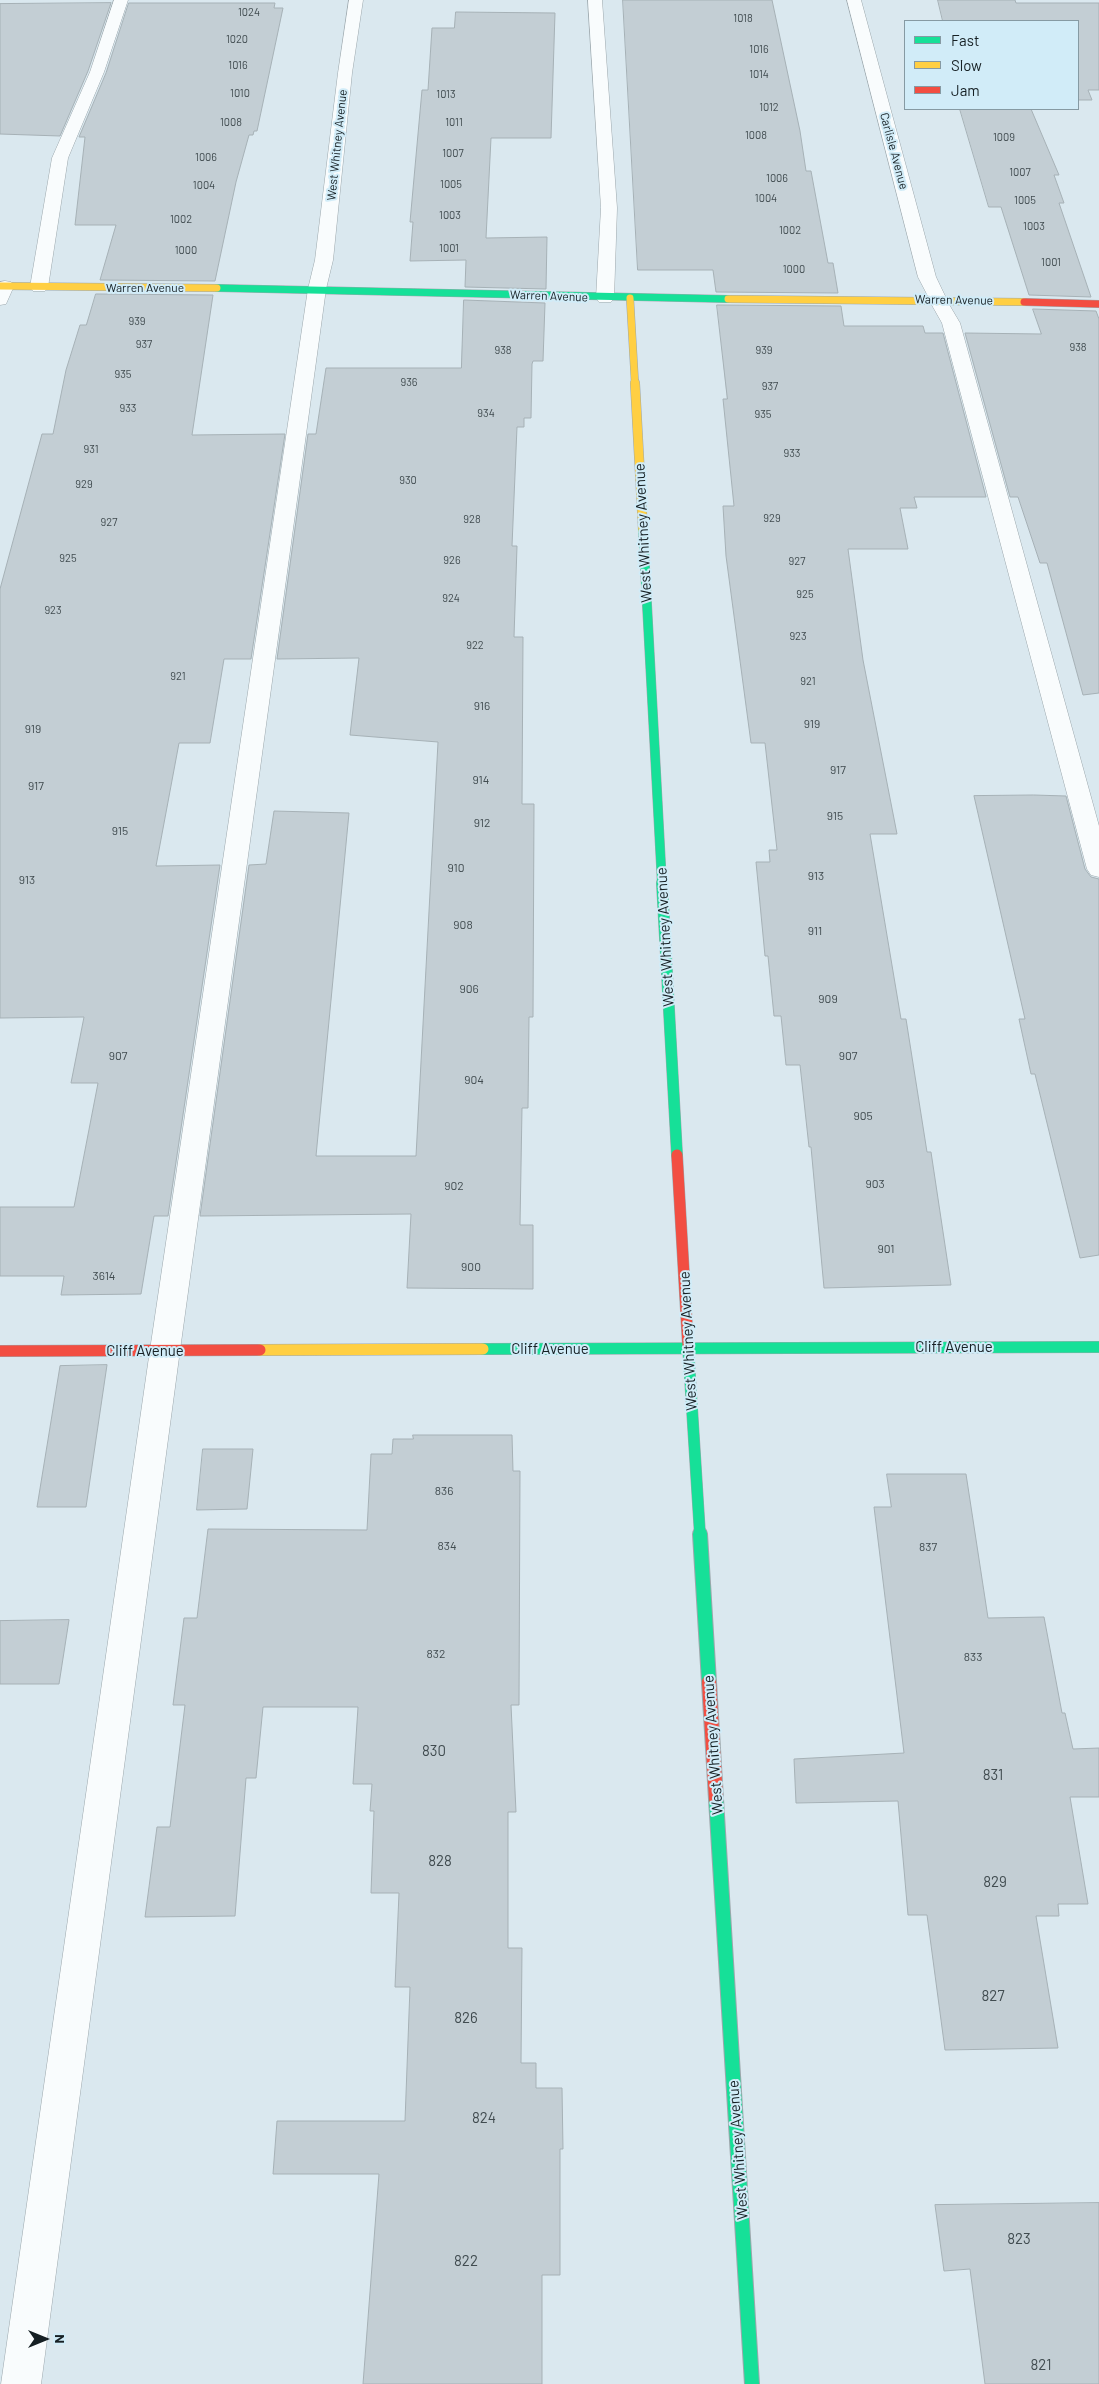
<!DOCTYPE html>
<style>
body{margin:0}
#map{position:relative;width:1099px;height:2384px;overflow:hidden;background:#dae8ef;font-family:Barlow,sans-serif}
canvas{display:block}
.legend{position:absolute;left:904px;top:20px;width:175px;height:90px;box-sizing:border-box;background:#d1ecf8;border:1px solid #869aa3;margin:0;padding:6px 9px;list-style:none;font-size:15px;color:#162024}
.legend li{display:flex;align-items:center;gap:10px;height:25px}
.legend b{width:25px;border:1px solid #869aa3}
.north{position:absolute;left:20px;top:2314px;width:50px;height:50px;-webkit-text-stroke:4px #d1ecf8;paint-order:stroke;rotate:90deg;font-size:14px;font-weight:700;line-height:20px;text-align:center;color:#162024}
.north::after{content:'';display:block;margin:auto;width:18px;height:22px;background:#162024;clip-path:polygon(50% 0,100% 100%,50% 72%,0 100%)}
</style>
<div id="map">
<canvas width="1099" height="2384"></canvas>
<ul class="legend">
<li><b style="height:6px;background:#16e098"></b>Fast</li>
<li><b style="height:6px;background:#ffcf43"></b>Slow</li>
<li><b style="height:6px;background:#f24e42"></b>Jam</li>
</ul>
<div class="north">N</div>
</div>
<script>
const ctx = document.querySelector('canvas').getContext('2d');
ctx.lineJoin = 'round';
function fillPath(path, color) {
  ctx.fillStyle = color;
  ctx.fill(path, 'evenodd');
}
function trace(path, color, width, dash) {
  ctx.strokeStyle = color;
  ctx.lineWidth = width;
  ctx.lineCap = dash ? 'butt' : 'round';
  ctx.setLineDash(dash || []);
  ctx.stroke(path);
}
function label(font, color, halo, rows, align = 'center') {
  ctx.font = font + ' Barlow,sans-serif';
  ctx.lineWidth = 4;
  ctx.setLineDash([]);
  ctx.textBaseline = 'middle';
  ctx.strokeStyle = halo;
  ctx.fillStyle = color;
  for (const [text, x, y, turn = 0] of rows) {
    ctx.save();
    ctx.translate(x, y);
    ctx.rotate((+turn || 0) * Math.PI / 180);
    ctx.textAlign = isNaN(turn) ? turn : align;
    if (halo) ctx.strokeText(text, 0, 0);
    ctx.fillText(text, 0, 0);
    ctx.restore();
  }
}
const building = new Path2D(`
 M623 0H772L800 131 806 171H811L828 263H833L838 293 716 292 713 270H638Z
 M938 0H1015L1016 3H1099V90H1088L1092 100H1078V21H943Z
 M111 3 88 71 60 136 0 134V4Z
 M129 3H275L274 8H283L257 131H254L253 135H249L236 182 215 281 100 280 116 225H75L85 137H79L106 73Z
 M456 12 555 13 551 138H491L486 238 547 237 546 289 465 287 466 260 410 261 413 222H410L422 90H428L432 28H454Z
 M960 109H1031L1059 175H1054L1064 203H1059L1091 297 1029 295 1001 207H989Z
 M96 294 213 295 192 435 285 434 251 659H224L210 743H179L156 866 220 865 168 1216H154L141 1294 61 1295 64 1276H0V1207H74L98 1083H71L84 1017 0 1018V589L42 434H53L66 370 80 325H86Z
 M464 300 545 303 543 361H533L532 364 531 418H524V427H517L512 546H517L514 637H523L522 804H534L533 1017H529L528 1108H522L520 1225H533V1289L407 1288 411 1214 200 1216 249 865 266 864 274 811 349 813 316 1156H416L438 742 350 735 359 658 277 659 308 434H316L326 368H461Z
 M717 305 841 306 844 326H923L925 333H943L986 497H914L917 508H900L908 549H848L863 660 897 834H870L901 1019H906L927 1152H931L951 1285 824 1288 811 1147H809L800 1065H786L781 1016H774L768 956H765L756 862H770L769 850H777L765 743H751L726 556 723 506H734L723 399H727Z
 M1033 309 1096 311 1099 319V693L1083 695 1047 563H1040L1018 497H1010L965 333 1041 334Z
 M1034 795 1066 796 1085 869 1091 877 1099 879V1255L1080 1258 1035 1074H1031L1019 1019H1025L974 796Z
 M107 1365 86 1507H37L60 1366Z
 M413 1435H512L513 1471H520L519 1705H511L516 1812H508V1948H522L521 2063H536V2088H562L563 2149H560V2275H542V2384H363L379 2174H273L277 2121H405L410 1987H395L399 1893H371L374 1811H370L372 1784H353L358 1707H263L256 1778H246L235 1916 145 1917 157 1827H170L185 1705H173L184 1618H197L208 1529 367 1530 371 1454H392L393 1439H413Z
 M203 1449H253L247 1509 197 1510Z
 M887 1474H966L988 1618 1044 1617 1062 1713H1065L1073 1749 1099 1748V1797H1070L1088 1904H1058L1059 1916H1036L1058 2048 945 2050 927 1915H908L898 1801 796 1803 794 1759 904 1753 874 1507H891Z
 M69 1620 59 1684H0V1621Z
 M1099 2203V2384H985L970 2269 944 2271 935 2205Z`);
const lane = new Path2D(`
 M114 0H128L104 72 68 158 48 287 45 291H33L30 287 52 158 90 72Z
 M588 0H602L617 208 614 298 611 302H599L596 298 601 208Z
 M317 284 323 285 326 289 180 1350 41 2384H1L150 1350 308 289 311 285Z
 M938 295 944 296 960 323 1099 826V877L1091 875 1087 869 942 323 929 300 932 296Z`);
const street = new Path2D(`
 M349 0H363L352 73 333 260 326 289 323 293H311L308 289 315 260 338 73Z
 M847 0H861L936 277 947 300 944 304H932L918 277Z
 M5 281 11 282 14 286 6 304 0 305V282Z`);
const fastFar3 = new Path2D(`
 M217 288 728 299`);
const fastFar2 = new Path2D(`
 M643 530 662 884`);
const fastFar1 = new Path2D(`
 M662 883 677 1155
 M688 1345 700 1535
 M483 1349 1099 1347`);
const fast = new Path2D(`
 M700 1534 709 1682
 M716 1799 752 2384`);
const slowFar2 = new Path2D(`
 M0 286 217 288
 M630 298 635 384
 M728 299 1024 302`);
const slowFar1 = new Path2D(`
 M635 383 643 530`);
const slow = new Path2D(`
 M260 1350 483 1349`);
const jamFar2 = new Path2D(`
 M1024 302 1099 304`);
const jamFar1 = new Path2D(`
 M677 1155 688 1345
 M0 1351 260 1350`);
const jam = new Path2D(`
 M709 1682 716 1799`);
const farNumbernames = [
 ["1024",249,12],
 ["1018",743,18],
 ["1020",237,39],
 ["1016",759,49],
 ["1016",238,65],
 ["1014",759,74],
 ["1010",240,93],
 ["1013",446,94],
 ["1012",769,107],
 ["1008",231,122],
 ["1011",454,122],
 ["1008",756,135],
 ["1009",1004,137],
 ["1007",453,153],
 ["1006",206,157],
 ["1007",1020,172],
 ["1006",777,178],
 ["1005",451,184],
 ["1004",204,185],
 ["1004",766,198],
 ["1005",1025,200],
 ["1003",450,215],
 ["1002",181,219],
 ["1003",1034,226],
 ["1002",790,230],
 ["1001",449,248],
 ["1000",186,250],
 ["1001",1051,262],
 ["1000",794,269],
 ["939",137,321],
 ["937",144,344],
 ["938",1078,347],
 ["938",503,350],
 ["939",764,350],
 ["935",123,374],
 ["936",409,382],
 ["937",770,386],
 ["933",128,408],
 ["934",486,413],
 ["935",763,414],
 ["931",91,449],
 ["933",792,453],
 ["930",408,480],
 ["929",84,484],
 ["929",772,518],
 ["928",472,519],
 ["927",109,522],
 ["925",68,558],
 ["926",452,560],
 ["927",797,561],
 ["925",805,594],
 ["924",451,598],
 ["923",53,610],
 ["923",798,636],
 ["922",475,645],
 ["921",178,676],
 ["921",808,681]
];
const farStreetnames = [
 ["West Whitney Avenue",337,145,-84],
 ["Carlisle Avenue",894,151,75],
 ["Warren Avenue",145,288],
 ["Warren Avenue",549,296,2],
 ["Warren Avenue",954,300,1]
];
const numberNames = [
 ["916",482,706],
 ["919",812,724],
 ["919",33,729],
 ["917",838,770],
 ["914",481,780],
 ["917",36,786],
 ["915",835,816],
 ["912",482,823],
 ["915",120,831],
 ["910",456,868],
 ["913",816,876],
 ["913",27,880],
 ["908",463,925],
 ["911",815,931],
 ["906",469,989],
 ["909",828,999],
 ["907",118,1056],
 ["907",848,1056],
 ["904",474,1080],
 ["905",863,1116],
 ["903",875,1184],
 ["902",454,1186],
 ["901",886,1249],
 ["900",471,1267],
 ["3614",104,1276],
 ["836",444,1491],
 ["834",447,1546],
 ["837",928,1547],
 ["832",436,1654],
 ["833",973,1657]
];
const streetNames = [
 ["West Whitney Avenue",643,533,-93],
 ["West Whitney Avenue",665,937,-93],
 ["West Whitney Avenue",688,1341,-93],
 ["Cliff Avenue",954,1347],
 ["Cliff Avenue",550,1349],
 ["Cliff Avenue",145,1351],
 ["West Whitney Avenue",713,1745,-94],
 ["West Whitney Avenue",738,2150,-94]
];
const nearNumbernames = [
 ["830",434,1751],
 ["831",993,1775],
 ["828",440,1861],
 ["829",995,1882],
 ["827",993,1996],
 ["826",466,2018],
 ["824",484,2118],
 ["823",1019,2239],
 ["822",466,2261],
 ["821",1041,2365]
];
fillPath(building, '#c3ced4');
trace(building, '#a6b1b6', 1);
trace(lane, '#9ca7ac', 1);
trace(street, '#9ca7ac', 1);
trace(fastFar3, '#9ca7ac', 8);
trace(fastFar2, '#9ca7ac', 10);
trace(fastFar1, '#9ca7ac', 12);
trace(fast, '#9ca7ac', 16);
trace(slowFar2, '#9ca7ac', 8);
trace(slowFar1, '#9ca7ac', 10);
trace(slow, '#9ca7ac', 12);
trace(jamFar2, '#9ca7ac', 8);
trace(jamFar1, '#9ca7ac', 12);
trace(jam, '#9ca7ac', 16);
fillPath(lane, '#f9fcfd');
fillPath(street, '#f9fcfd');
trace(fastFar3, '#16e098', 7);
trace(fastFar2, '#16e098', 9);
trace(fastFar1, '#16e098', 11);
trace(fast, '#16e098', 14);
trace(slowFar2, '#ffcf43', 7);
trace(slowFar1, '#ffcf43', 9);
trace(slow, '#ffcf43', 11);
trace(jamFar2, '#f24e42', 7);
trace(jamFar1, '#f24e42', 11);
trace(jam, '#f24e42', 14);
label('11px', '#414c50', null, farNumbernames);
label('12px', '#162024', '#d1ecf8', farStreetnames);
label('12px', '#414c50', null, numberNames);
label('15px', '#162024', '#d1ecf8', streetNames);
label('15px', '#414c50', null, nearNumbernames);
</script>
